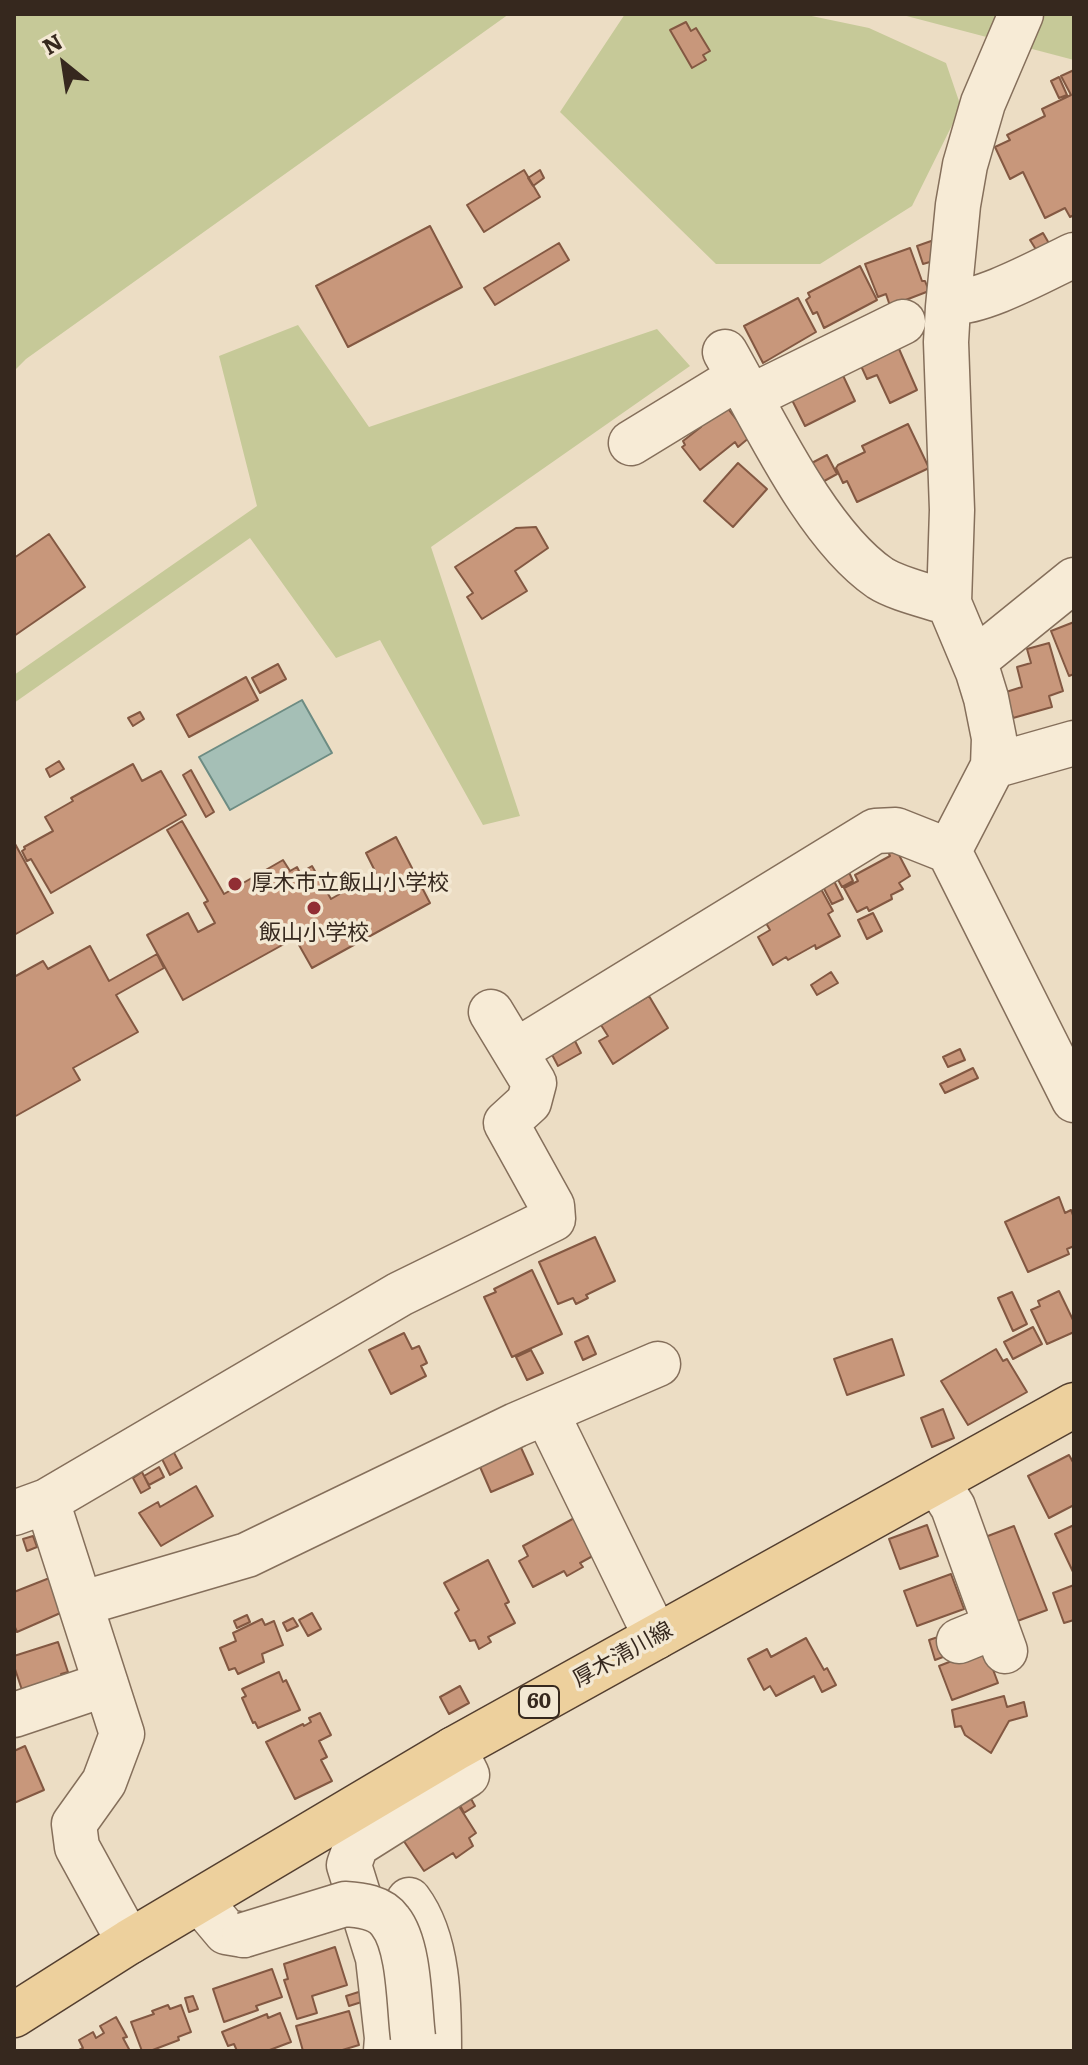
<!DOCTYPE html>
<meta charset="utf-8">
<style>
body{margin:0}
#map{position:relative;width:1088px;height:2065px;overflow:hidden;background:#ecddc4;font-family:Literata,serif}
canvas{display:block}
.frame{position:absolute;inset:0;border:16px solid #36281e;pointer-events:none}
.north{position:absolute;left:24px;top:24px;width:80px;height:80px;-webkit-text-stroke:6px #f3e8d3;paint-order:stroke;rotate:330deg;font-size:22px;font-weight:700;line-height:32px;text-align:center;color:#36281e}
.north::after{content:'';display:block;margin:auto;width:28px;height:36px;background:#36281e;clip-path:polygon(50% 0,100% 100%,50% 72%,0 100%)}
</style>
<div id="map">
<canvas width="1088" height="2065"></canvas>
<div class="frame"></div>
<div class="north">N</div>
</div>
<script>
const ctx = document.querySelector('canvas').getContext('2d');
ctx.lineJoin = 'round';
function fillPath(path, color) {
  ctx.fillStyle = color;
  ctx.fill(path, 'evenodd');
}
function trace(path, color, width, dash) {
  ctx.strokeStyle = color;
  ctx.lineWidth = width;
  ctx.lineCap = dash ? 'butt' : 'round';
  ctx.setLineDash(dash || []);
  ctx.stroke(path);
}
function label(font, color, halo, rows, align = 'center') {
  ctx.font = font + ' Literata,"Noto Sans JP",serif';
  ctx.lineWidth = 7;
  ctx.setLineDash([]);
  ctx.textBaseline = 'middle';
  ctx.strokeStyle = halo;
  ctx.fillStyle = color;
  for (const [text, x, y, turn = 0] of rows) {
    ctx.save();
    ctx.translate(x, y);
    ctx.rotate((+turn || 0) * Math.PI / 180);
    ctx.textAlign = isNaN(turn) ? turn : align;
    if (halo) ctx.strokeText(text, 0, 0);
    ctx.fillText(text, 0, 0);
    ctx.restore();
  }
}
const green = new Path2D(`
 M14 14H509L26 359 14 371Z
 M625 14H802L869 28 946 63 961 107 912 206 820 264H716L560 112Z
 M899 14H1074V60Z
 M298 325 369 427 657 329 690 366 431 547 520 816 483 825 380 640 336 658 250 538 14 703V675L257 506 219 356Z`);
const water = new Path2D(`
 M302 700 332 753 230 810 199 757Z`);
const building = new Path2D(`
 M686 22 691 31 696 28 710 51 703 55 706 60 692 68 670 30Z
 M1074 70V215L1070 217 1065 208 1045 218 1023 172 1010 179 995 147 1010 140 1007 135 1045 116 1042 109 1071 95 1061 76Z
 M1059 77 1067 95 1059 98 1051 81Z
 M524 170 540 197 484 232 467 205Z
 M540 170 544 178 533 186 528 178Z
 M430 226 462 287 348 347 316 286Z
 M1043 233 1054 252 1042 259 1030 240Z
 M934 240 940 259 923 264 917 246Z
 M559 243 569 260 495 305 484 288Z
 M910 248 922 281H925L929 291 890 306 886 294 878 297 865 264Z
 M860 266 877 300 824 328 817 312 813 314 806 300 810 297 808 293Z
 M798 298 816 332 763 363 744 326Z
 M896 342 917 390 890 403 877 375 867 379 861 366Z
 M839 367 855 401 805 426 788 392Z
 M725 405 750 437 738 447 735 442 700 470 682 447 685 445 683 441 701 427 698 424Z
 M908 424 929 468 857 502 847 481 843 483 836 468 838 465 865 452 862 446Z
 M827 455 837 474 817 485 806 466Z
 M738 463 767 489 733 527 704 501Z
 M536 527 548 548 515 571 527 591 482 619 467 597 473 593 455 567 516 528Z
 M49 534 85 587 14 636V558Z
 M1074 622V674L1069 676 1051 631Z
 M1049 643 1063 691 1049 696 1052 707 1013 718 1006 692 1022 687 1017 667 1031 663 1027 649Z
 M278 664 286 679 260 693 252 678Z
 M246 677 258 700 189 737 177 715Z
 M140 712 144 719 133 726 128 718Z
 M59 761 64 769 50 777 46 769Z
 M133 764 142 781 161 771 186 815 51 893 31 859 27 861 22 851 25 849 24 847 53 831 45 817 73 801 71 798Z
 M191 770 214 812 206 817 183 775Z
 M182 821 224 894 283 860 290 871 297 867 300 873 312 866 331 899 376 873 366 853 396 837 430 903 312 968 295 938 183 1000 147 935 188 913 198 932 215 923 204 903 208 901 167 830Z
 M14 842 53 913 14 935Z
 M887 849 899 855 910 876 899 883 903 889 891 895 892 899 869 911 867 907 857 912 844 888 858 881 855 875 890 856Z
 M848 870 853 881 842 887 836 876Z
 M832 877 843 899 832 904 821 883Z
 M821 889 833 911 828 914 840 936 816 949 815 945 788 960 786 957 773 965 758 937 770 930 766 923 789 910 788 907Z
 M873 913 882 931 867 939 858 920Z
 M90 946 109 981 157 954 164 968 116 995 138 1032 73 1068 80 1080 14 1117V977L43 961 48 969Z
 M831 972 838 983 817 995 811 985Z
 M649 996 668 1028 613 1064 599 1041 608 1036 601 1025Z
 M573 1037 581 1053 558 1066 549 1049Z
 M960 1049 965 1060 948 1067 943 1057Z
 M973 1068 978 1078 945 1093 940 1084Z
 M1059 1197 1065 1213 1071 1210 1074 1218V1246L1067 1249 1069 1254 1028 1272 1005 1222Z
 M595 1237 615 1281 586 1295 588 1298 576 1304 573 1298 558 1304 539 1262Z
 M532 1270 562 1334 512 1357 484 1297 496 1292 494 1289Z
 M1059 1291 1074 1322V1332L1047 1344 1031 1310 1040 1306 1038 1301Z
 M1012 1292 1027 1324 1013 1331 998 1298Z
 M1033 1327 1042 1344 1013 1359 1004 1342Z
 M404 1333 412 1349 419 1346 427 1363 421 1366 426 1376 391 1394 369 1350Z
 M588 1336 596 1354 583 1360 575 1342Z
 M892 1339 904 1375 847 1395 834 1359Z
 M996 1349 1003 1361 1007 1359 1027 1392 968 1425 941 1381Z
 M531 1350 543 1373 527 1380 516 1357Z
 M943 1409 954 1438 932 1447 921 1418Z
 M518 1441 533 1474 491 1492 477 1460Z
 M172 1449 182 1468 170 1475 160 1455Z
 M1069 1455 1074 1464V1505L1049 1518 1028 1476Z
 M159 1467 164 1477 149 1485 144 1476Z
 M142 1472 150 1488 141 1493 133 1478Z
 M196 1486 213 1516 161 1546 139 1513 158 1502 160 1507Z
 M578 1516 600 1552 580 1563 583 1567 567 1576 564 1571 533 1587 519 1561 528 1556 523 1546Z
 M927 1525 938 1556 900 1569 889 1539Z
 M1074 1525V1574L1055 1534Z
 M1014 1526 1047 1610 1012 1623 980 1539Z
 M33 1536 37 1547 27 1551 23 1539Z
 M488 1560 509 1602 505 1604 515 1623 488 1637 491 1642 479 1649 475 1640 470 1641 455 1613 459 1610 444 1583Z
 M951 1574 964 1609 917 1626 904 1591Z
 M52 1577 65 1611 17 1632 14 1625V1592Z
 M1074 1585V1620L1064 1623 1053 1593Z
 M312 1613 321 1629 308 1636 299 1620Z
 M247 1615 250 1622 237 1628 234 1621Z
 M293 1618 298 1626 287 1631 283 1623Z
 M262 1619 265 1625 274 1621 283 1645 262 1654 264 1662 238 1674 235 1668 229 1670 220 1648 236 1641 233 1633Z
 M953 1632 959 1651 935 1660 929 1640Z
 M806 1638 824 1670 827 1668 836 1685 822 1692 814 1676 776 1696 770 1686 764 1690 748 1659 767 1649 771 1657Z
 M58 1642 68 1672 61 1674 63 1682 24 1696 14 1666V1656Z
 M985 1648 998 1683 952 1700 939 1666Z
 M279 1672 283 1682 286 1680 300 1710 258 1728 255 1722 253 1723 242 1698 246 1696 242 1689Z
 M460 1686 469 1703 449 1714 440 1697Z
 M1004 1696 1007 1707 1024 1702 1027 1716 1009 1721 991 1753 965 1735 961 1726 955 1727 952 1710Z
 M320 1713 331 1735 319 1741 327 1757 321 1760 332 1781 295 1799 266 1742 303 1724 304 1726 311 1722 309 1718Z
 M25 1746 44 1790 14 1803V1751Z
 M465 1788 475 1806 464 1813 454 1794Z
 M455 1800 476 1833 469 1838 473 1846 456 1858 453 1853 424 1871 397 1831Z
 M335 1947 347 1985 312 1996 317 2013 297 2019 284 1980 288 1979 284 1964Z
 M272 1969 282 1997 256 2006 258 2010 224 2022 213 1989Z
 M365 1990 368 2000 349 2006 346 1996Z
 M193 1996 198 2009 189 2012 185 1998Z
 M168 2005 170 2009 181 2005 191 2032 178 2037 179 2040 150 2051H142L131 2022 154 2014 152 2011Z
 M349 2011 359 2045 339 2051H303L296 2026Z
 M280 2013 291 2042 267 2051H237L234 2044 228 2046 222 2032 267 2014 268 2018Z
 M116 2017 127 2037 123 2038 130 2051H77L83 2048 79 2040 93 2032 96 2038 104 2033 100 2026Z`);
const minor = new Path2D(`
 M1021 14 983 103 965 165 958 205 948 307 946 342 952 510 949 603 978 672 986 698 994 738 993 766 949 851 1074 1100
 M949 302C980 305 1044 269 1074 255
 M725 352C764 420 816 534 880 578 897 589 929 596 949 603
 M750 397 903 322
 M631 443 739 377
 M974 661 1074 580
 M993 766 1074 743
 M516 1051 875 831 896 830 949 851
 M546 1412 656 1637
 M937 1482 953 1507 1005 1651
 M47 1501 122 1734 104 1782 74 1824 77 1847 129 1942
 M14 1513 47 1501 400 1294 553 1219 552 1206 506 1123 529 1102 534 1083 491 1012
 M80 1604 247 1555 516 1425 658 1364
 M959 1641 996 1626
 M14 1715 106 1684
 M409 1900C439 1940 439 2003 439 2051
 M200 1901 226 1932 244 1935
 M386 2051 387 2038 378 1958 349 1865 356 1845 467 1775 454 1749`);
const major = new Path2D(`
 M14 2015 129 1942 454 1749 1074 1405`);
const minorBridge = new Path2D(`
 M244 1935 345 1904C361 1905 380 1907 390 1921 410 1946 409 2006 413 2037`);
const markers = [
 [235,884,8,"#912e34"],
 [314,908,8,"#912e34"]
];
const shields = [
 [539,1702,40]
];
const shieldNames = [
 ["60",539,1702]
];
const poiNames = [
 ["厚木市立飯山小学校",251,884],
 ["飯山小学校",314,934,"center"]
];
const streetNames = [
 ["厚木清川線",623,1655,-29]
];
fillPath(green, '#c6c998');
fillPath(water, '#a5bfb6');
trace(water, '#6d8c83', 2);
fillPath(building, '#c8977b');
trace(building, '#835842', 2);
trace(minor, '#856f5b', 47);
trace(major, '#533e2f', 47);
trace(minor, '#f7ebd6', 44);
trace(major, '#edd09d', 44);
trace(minorBridge, '#856f5b', 47, []);
trace(minorBridge, '#f7ebd6', 44);
for (const [x, y, r, color] of markers) {
  const dot = new Path2D();
  dot.arc(x, y, r, 0, 2 * Math.PI);
  ctx.fillStyle = color;
  ctx.fill(dot);
  trace(dot, '#f3e8d3', 3);
}
for (const [x, y, w] of shields) {
  const box = new Path2D();
  box.roundRect(x - w / 2, y - 16, w, 32, 6);
  ctx.fillStyle = '#f3e8d3';
  ctx.fill(box);
  trace(box, '#36281e', 2);
}
label('bold 20px', '#36281e', null, shieldNames);
label('22px', '#36281e', '#f3e8d3', poiNames, 'left');
label('22px', '#36281e', '#f3e8d3', streetNames);
</script>
